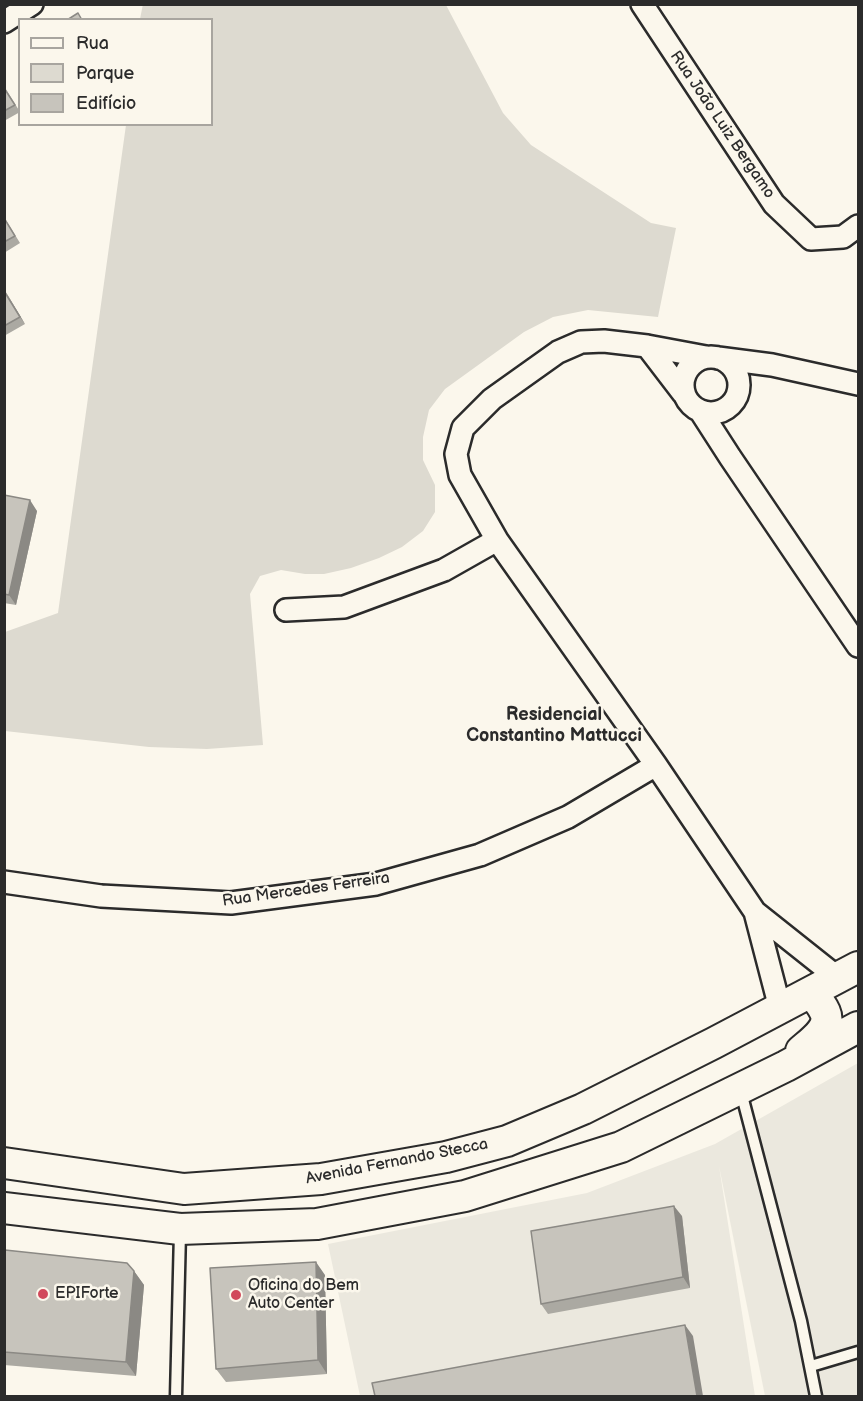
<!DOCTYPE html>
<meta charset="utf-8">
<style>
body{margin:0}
#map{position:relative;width:863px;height:1401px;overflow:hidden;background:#fbf7ec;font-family:"Balsamiq Sans",sans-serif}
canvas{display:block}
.frame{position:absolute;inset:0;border:6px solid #2b2b2b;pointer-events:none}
.legend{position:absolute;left:18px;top:18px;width:195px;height:108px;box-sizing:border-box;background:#fbf7ec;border:2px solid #a8a59f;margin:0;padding:8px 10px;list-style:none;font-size:18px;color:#2b2b2b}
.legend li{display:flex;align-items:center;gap:12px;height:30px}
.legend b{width:30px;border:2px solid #a8a59f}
</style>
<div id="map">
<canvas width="863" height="1401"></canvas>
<div class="frame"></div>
<ul class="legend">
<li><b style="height:8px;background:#fbf7ec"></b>Rua</li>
<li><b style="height:16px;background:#dddad0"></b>Parque</li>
<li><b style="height:16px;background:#c7c4bc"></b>Edifício</li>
</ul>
</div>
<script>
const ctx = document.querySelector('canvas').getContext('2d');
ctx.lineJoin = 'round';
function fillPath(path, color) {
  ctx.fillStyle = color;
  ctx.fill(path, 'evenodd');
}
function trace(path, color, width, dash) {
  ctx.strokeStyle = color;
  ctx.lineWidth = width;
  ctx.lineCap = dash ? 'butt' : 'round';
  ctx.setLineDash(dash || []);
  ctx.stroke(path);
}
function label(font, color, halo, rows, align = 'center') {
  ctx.font = font + ' "Balsamiq Sans",sans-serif';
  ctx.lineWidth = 5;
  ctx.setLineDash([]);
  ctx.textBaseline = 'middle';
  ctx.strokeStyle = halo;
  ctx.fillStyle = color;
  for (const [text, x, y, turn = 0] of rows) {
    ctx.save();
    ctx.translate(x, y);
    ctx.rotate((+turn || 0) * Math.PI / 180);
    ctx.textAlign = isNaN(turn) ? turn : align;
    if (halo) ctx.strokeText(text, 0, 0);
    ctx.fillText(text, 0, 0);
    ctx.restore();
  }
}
const built = new Path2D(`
 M858 1063V1396H765L719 1166 755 1396H360L328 1244 587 1193 715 1144Z`);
const green = new Path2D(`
 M143 4 446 5 503 113 531 145 651 223 676 228 658 317 588 310 553 317 524 332 445 389 429 410 423 437V460L435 485V512L423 531 402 547 379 558 351 568 324 574H305L281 570 260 576 250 594 263 745 207 749 149 747 5 731V632L58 613 126 125 212 124V20L140 19Z`);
const service = new Path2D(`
 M741 1092 801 1321 816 1396
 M811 1366 858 1352
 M176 1396 180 1232`);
const minor = new Path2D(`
 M642 4 774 204 811 239 843 237 858 226
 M4 22 32 4
 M647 346 683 393
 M683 385a28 28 0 1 1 56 0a28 28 0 1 1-56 0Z
 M706 357 647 346 604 341 581 342 558 352 492 399 463 428 456 454 460 475 497 540 656 765 755 912
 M718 358 772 365 858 384
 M701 412 730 457 858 646
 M286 610 344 607 444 570 497 540
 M4 882 101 896 231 903 376 884 480 855 568 817 656 765
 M780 1008 755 912 838 978`);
const secondary = new Path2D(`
 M801 1051C811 1042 832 1028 825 1012 822 1005 816 998 811 992
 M4 1163 184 1189 321 1179 446 1157 507 1141 583 1109 714 1043 858 967
 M4 1208 180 1229 317 1224 465 1196 621 1147 786 1066 858 1027`);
const wall = new Path2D(`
 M4 86 20 112 4 121Z
 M4 217 20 243 4 253Z
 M4 289 25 324 4 336Z
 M4 495 37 511 16 605 4 603Z
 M682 1216 690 1288 548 1314 541 1304Z
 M4 1253 134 1271 144 1285 136 1376 4 1365Z
 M325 1275 327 1374 226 1382 216 1369Z`);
const shadedWall = new Path2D(`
 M4 289 25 324 20 317Z
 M30 500 37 511 16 605 9 595Z
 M674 1206 682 1216 690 1288 683 1277Z
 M316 1262 325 1275 327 1374 318 1360Z
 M134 1271 144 1285 136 1376 126 1362Z
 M685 1325 693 1336 703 1396H697Z`);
const building = new Path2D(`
 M78 13 82 20H67Z
 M4 88 15 105 4 111Z
 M4 218 15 236 4 242Z
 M4 291 20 317 4 326Z
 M4 495 30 500 9 595 4 594Z
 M674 1206 683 1277 541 1304 531 1231Z
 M5 1250 127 1263 134 1271 126 1362 4 1352Z
 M316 1262 318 1360 216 1369 210 1268Z
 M685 1325 697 1396H375L372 1383Z`);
const markers = [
 [43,1294,6,"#d1495b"],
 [236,1295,6,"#d1495b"]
];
const streetNames = [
 ["Rua João Luiz Bergamo",722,125,56],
 ["Rua Mercedes Ferreira",306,890,-8],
 ["Avenida Fernando Stecca",397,1162,-11]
];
const poiNames = [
 ["Oficina do Bem",248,1286],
 ["Auto Center",248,1304],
 ["EPIForte",55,1294]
];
const neighbourhoodNames = [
 ["Residencial",554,715],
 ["Constantino Mattucci",554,736]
];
fillPath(built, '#ebe8de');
fillPath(green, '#dddad0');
trace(service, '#2b2b2b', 15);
trace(minor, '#2b2b2b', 26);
trace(secondary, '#2b2b2b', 34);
trace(service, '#fbf7ec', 10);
trace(minor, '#fbf7ec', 21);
trace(secondary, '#fbf7ec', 30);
fillPath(wall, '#aba9a2');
fillPath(shadedWall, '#8b8984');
fillPath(building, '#c7c4bc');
trace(building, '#8b8984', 1.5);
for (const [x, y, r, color] of markers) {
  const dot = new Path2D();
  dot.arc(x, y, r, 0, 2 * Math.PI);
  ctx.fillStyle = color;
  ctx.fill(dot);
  trace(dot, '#fbf7ec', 2);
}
label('16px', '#2b2b2b', '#fbf7ec', streetNames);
label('16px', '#2b2b2b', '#fbf7ec', poiNames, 'left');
label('bold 18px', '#2b2b2b', '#fbf7ec', neighbourhoodNames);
</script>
